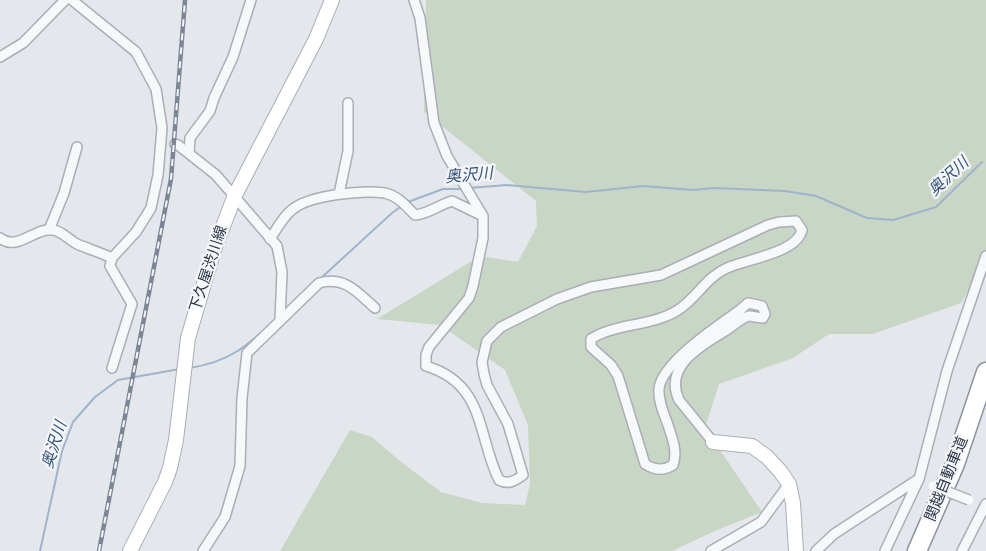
<!DOCTYPE html>
<meta charset="utf-8">
<style>
body{margin:0}
canvas{display:block;background:#e4e7ec}
</style>
<canvas width="986" height="551"></canvas>
<script>
const ctx = document.querySelector('canvas').getContext('2d');
ctx.lineJoin = 'round';
function fillPath(path, color) {
  ctx.fillStyle = color;
  ctx.fill(path, 'evenodd');
}
function trace(path, color, width, dash) {
  ctx.strokeStyle = color;
  ctx.lineWidth = width;
  ctx.lineCap = dash ? 'butt' : 'round';
  ctx.setLineDash(dash || []);
  ctx.stroke(path);
}
function label(font, color, halo, rows, align = 'center') {
  ctx.font = font + ' "Archivo Narrow","Noto Sans JP",sans-serif';
  ctx.lineWidth = 4.5;
  ctx.setLineDash([]);
  ctx.textBaseline = 'middle';
  ctx.strokeStyle = halo;
  ctx.fillStyle = color;
  for (const [text, x, y, turn = 0] of rows) {
    ctx.save();
    ctx.translate(x, y);
    ctx.rotate((+turn || 0) * Math.PI / 180);
    ctx.textAlign = isNaN(turn) ? turn : align;
    if (halo) ctx.strokeText(text, 0, 0);
    ctx.fillText(text, 0, 0);
    ctx.restore();
  }
}
const green = new Path2D(`
 M426 0H986V260L961 303 873 334H829L793 358 719 384 705 428 762 512 717 530 672 551H280L350 430 372 437 401 462 441 492 482 503 525 505 530 484 528 425 505 370 440 325 377 319 480 256 518 262 537 226 536 201 424 112Z`);
const stream = new Path2D(`
 M469 188 507 185 586 192 643 186 693 190 714 188 785 191 816 196 867 218 893 220 936 207 982 162
 M408 202 443 189H463
 M320 279 392 213 403 205
 M189 368C230 362 247 346 276 319
 M40 551 62 451 73 422 95 397 118 380 180 369`);
const street = new Path2D(`
 M72 0 136 52 156 89 162 128 158 175 151 208 136 232 112 258
 M414 0 420 18 434 123 447 156 483 216V238L473 286 469 298 429 347 426 355V366C486 384 477 436 499 480 508 485 515 481 523 475L508 424 487 385 484 374 482 362 487 341 501 327 557 299 591 287 661 275 768 225 779 222 796 221 802 230C797 253 747 259 727 268 706 277 697 298 678 310 654 326 612 324 591 339V347L611 365 618 376 645 464C654 470 664 471 673 465 678 451 672 438 668 425 664 414 658 401 659 389 661 363 720 324 740 310L748 303 762 306 765 314 763 318C759 318 753 316 749 316 742 317 732 327 725 331 702 345 663 366 679 400L713 442
 M0 57 23 43 65 0
 M175 144 178 145 216 175 277 246 282 272 280 320
 M189 153 190 138 210 111 214 98 233 57 251 0
 M339 194 348 151V103
 M49 230 64 193 77 147
 M0 238C17 252 35 227 53 230 62 231 69 240 77 244 89 249 101 253 112 258L110 266 132 304 112 368
 M270 239C277 229 283 216 293 209 310 195 363 190 385 193 398 196 406 206 415 215 428 214 439 205 452 201L483 216
 M203 551 225 517 240 466 242 398 247 353 319 283C345 276 357 292 375 308
 M711 551 761 522 789 484
 M816 551 834 534 917 480
 M885 551 919 479 947 371 986 256
 M962 551 986 504`);
const secondary = new Path2D(`
 M713 442 752 446 767 457 780 471 789 484 793 503 796 551
 M130 551 165 482 170 468 176 440 188 338 214 250 235 195 316 39 332 0`);
const highway = new Path2D(`
 M917 551 955 464 986 372`);
const rail = new Path2D(`
 M99 551 171 179 185 0`);
const streetBridge = new Path2D(`
 M933 486 969 500`);
const streetNames = [
 ["下久屋渋川線",209,269,-72],
 ["関越自動車道",947,479,-68]
];
const waterNames = [
 ["奥沢川",469,176,-5],
 ["奥沢川",949,177,-43],
 ["奥沢川",55,445,-72]
];
fillPath(green, '#c9d6c5');
trace(stream, '#9fb4cc', 2);
trace(street, '#a9aeb7', 12);
trace(secondary, '#a9aeb7', 16);
trace(highway, '#8b94a3', 21);
trace(street, '#f7f8fa', 9);
trace(secondary, '#fff', 14);
trace(highway, '#fff', 18);
trace(rail, '#7d8696', 4.5);
trace(rail, '#f4f6f9', 2, [7]);
trace(streetBridge, '#a9aeb7', 12, []);
trace(streetBridge, '#f7f8fa', 9);
label('15px', '#2b3445', '#f4f6f9', streetNames);
label('italic 16px', '#34527a', '#f4f6f9', waterNames);
</script>
